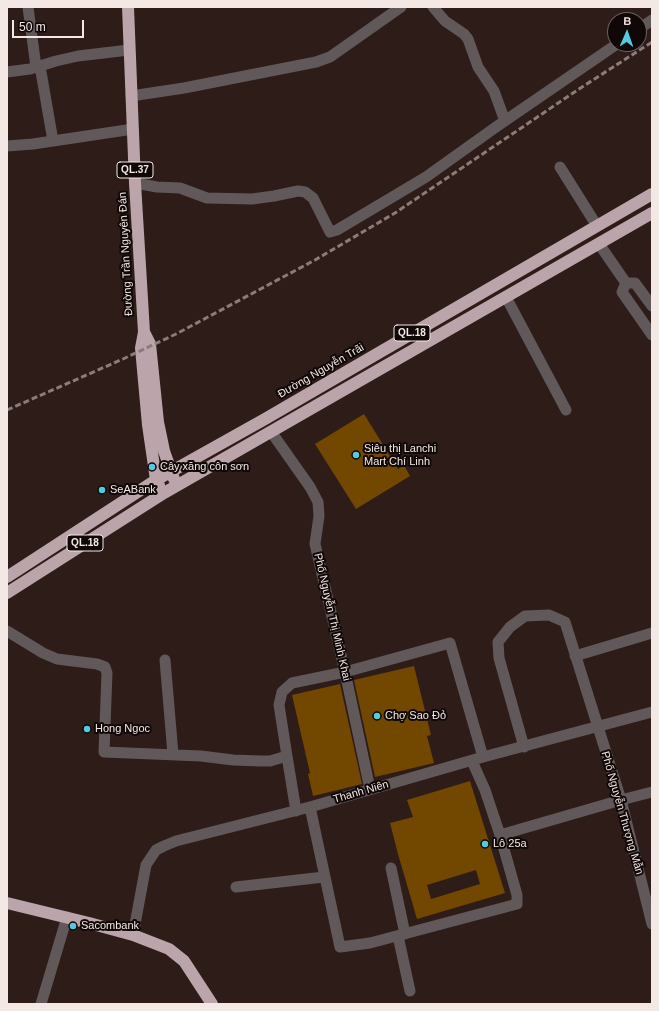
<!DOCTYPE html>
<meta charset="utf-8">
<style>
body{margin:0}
#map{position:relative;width:659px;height:1011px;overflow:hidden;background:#2d1c18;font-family:Arial,sans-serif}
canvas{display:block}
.frame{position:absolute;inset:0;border:8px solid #f4e8e4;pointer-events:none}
.north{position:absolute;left:607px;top:12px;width:40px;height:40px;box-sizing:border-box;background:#100807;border:1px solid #6b625f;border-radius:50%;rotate:2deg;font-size:11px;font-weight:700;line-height:16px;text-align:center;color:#f4e8e4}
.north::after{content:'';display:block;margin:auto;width:14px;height:18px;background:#54cade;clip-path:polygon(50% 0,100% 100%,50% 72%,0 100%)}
.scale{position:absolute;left:12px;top:20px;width:72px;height:18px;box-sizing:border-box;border:2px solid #f4e8e4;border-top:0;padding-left:5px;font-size:12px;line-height:14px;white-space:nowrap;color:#f4e8e4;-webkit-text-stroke:3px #100807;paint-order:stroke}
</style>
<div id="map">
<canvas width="659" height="1011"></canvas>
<div class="frame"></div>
<div class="north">B</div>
<div class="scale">50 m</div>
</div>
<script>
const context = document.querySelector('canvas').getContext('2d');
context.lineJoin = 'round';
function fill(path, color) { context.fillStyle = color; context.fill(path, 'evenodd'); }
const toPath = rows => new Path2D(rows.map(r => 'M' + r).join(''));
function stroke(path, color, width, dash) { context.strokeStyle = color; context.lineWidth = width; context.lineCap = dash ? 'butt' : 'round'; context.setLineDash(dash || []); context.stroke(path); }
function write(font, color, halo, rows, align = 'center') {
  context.font = font + ' Arial,sans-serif'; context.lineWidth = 4; context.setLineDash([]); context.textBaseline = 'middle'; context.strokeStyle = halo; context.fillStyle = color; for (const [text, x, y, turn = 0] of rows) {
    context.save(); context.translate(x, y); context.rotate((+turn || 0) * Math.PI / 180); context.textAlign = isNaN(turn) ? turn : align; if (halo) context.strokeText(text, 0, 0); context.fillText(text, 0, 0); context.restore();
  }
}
fill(toPath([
 [364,414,398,469,404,465,410,476,356,509,315,444],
 [414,666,431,735,427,736,434,763,375,777,354,680],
 [340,684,362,784,313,796,308,774,310,773,292,695],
 [470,781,505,893,417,919,398,854,390,823,413,817,407,800],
 [476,870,480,884,431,899,427,885]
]), '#724700');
stroke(toPath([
 [28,7,36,67],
 [433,7,445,21,464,34,468,39,478,67,494,91,505,121],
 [639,29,652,20],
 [40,66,53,141],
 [7,72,30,69,56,61,78,56,129,50],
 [131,96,184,88,316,62,330,57,401,7],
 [7,146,33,144,133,129],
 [560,167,597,226],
 [135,183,157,187,180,188,207,198,252,199,274,196,298,191,305,192,313,198,330,232,337,230,426,177,496,127,617,44],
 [599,244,626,283],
 [626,283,622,292,652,335],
 [626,283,635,283,652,306],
 [506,297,566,410],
 [272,433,310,487,318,502,319,516,315,544,345,672,370,789],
 [7,631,43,653,57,659,97,664,105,667,107,673,104,752,201,756,233,760,260,761,270,761,287,756,296,811],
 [575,656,652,633],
 [165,660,173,754],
 [524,747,499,658,498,642,510,627,525,616,549,615,565,622,621,800,652,924],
 [287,756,279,705,282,692,292,683,345,672,450,643,483,757],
 [472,761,485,790,500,835],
 [310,807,340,947,370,943,517,904,517,895,500,835,621,800,652,792],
 [391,868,405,934],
 [236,887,324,877],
 [133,935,146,865,156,850,164,846,176,841,310,807,483,757,652,712],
 [398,936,410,991],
 [41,1004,67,917]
]), '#61585a', 11);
stroke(toPath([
 [128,7,135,183,144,332,141,348,148,425,156,480,159,485],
 [144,332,150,344,158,422,164,451,174,479],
 [7,577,156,480,265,419,652,194],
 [7,593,164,493,652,213],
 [7,903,89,923,133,935,169,949,184,961,212,1004]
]), '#bba4aa', 12);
stroke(toPath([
 [7,410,123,359,176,334,315,260,395,213,579,89,652,42]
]), '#8b7c78', 3, [6, 3]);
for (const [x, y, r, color] of [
 [356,455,4,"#54cade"],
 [152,467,4,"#54cade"],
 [102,490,4,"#54cade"],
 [377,716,4,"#54cade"],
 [87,729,4,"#54cade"],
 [485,844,4,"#54cade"],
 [73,926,4,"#54cade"]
]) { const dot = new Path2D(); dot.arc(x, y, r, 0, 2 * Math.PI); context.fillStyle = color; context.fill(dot); stroke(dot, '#100807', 1.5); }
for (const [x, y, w] of [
 [135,170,36],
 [412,333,36],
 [85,543,36]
]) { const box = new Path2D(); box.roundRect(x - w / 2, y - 8, w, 16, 3); context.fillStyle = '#100807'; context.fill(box); stroke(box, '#f4e8e4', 1); }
write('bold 10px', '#f4e8e4', null, [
 ["QL.37",135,170],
 ["QL.18",412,333],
 ["QL.18",85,543]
]);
write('11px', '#f4e8e4', '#100807', [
 ["Đường Trần Nguyên Đán",126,254,-93],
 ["Đường Nguyễn Trãi",321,371,-30],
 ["Phố Nguyễn Thị Minh Khai",332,617,77],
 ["Thanh Niên",361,792,-16],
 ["Phố Nguyễn Thượng Mẫn",622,813,74]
]);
write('11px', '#f4e8e4', '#100807', [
 ["Siêu thị Lanchi",364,449],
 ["Mart Chí Linh",364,462],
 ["Cây xăng côn sơn",160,467],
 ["SeABank",110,490],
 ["Chợ Sao Đỏ",385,716],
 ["Hong Ngoc",95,729],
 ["Lô 25a",493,844],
 ["Sacombank",81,926]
], 'left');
</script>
